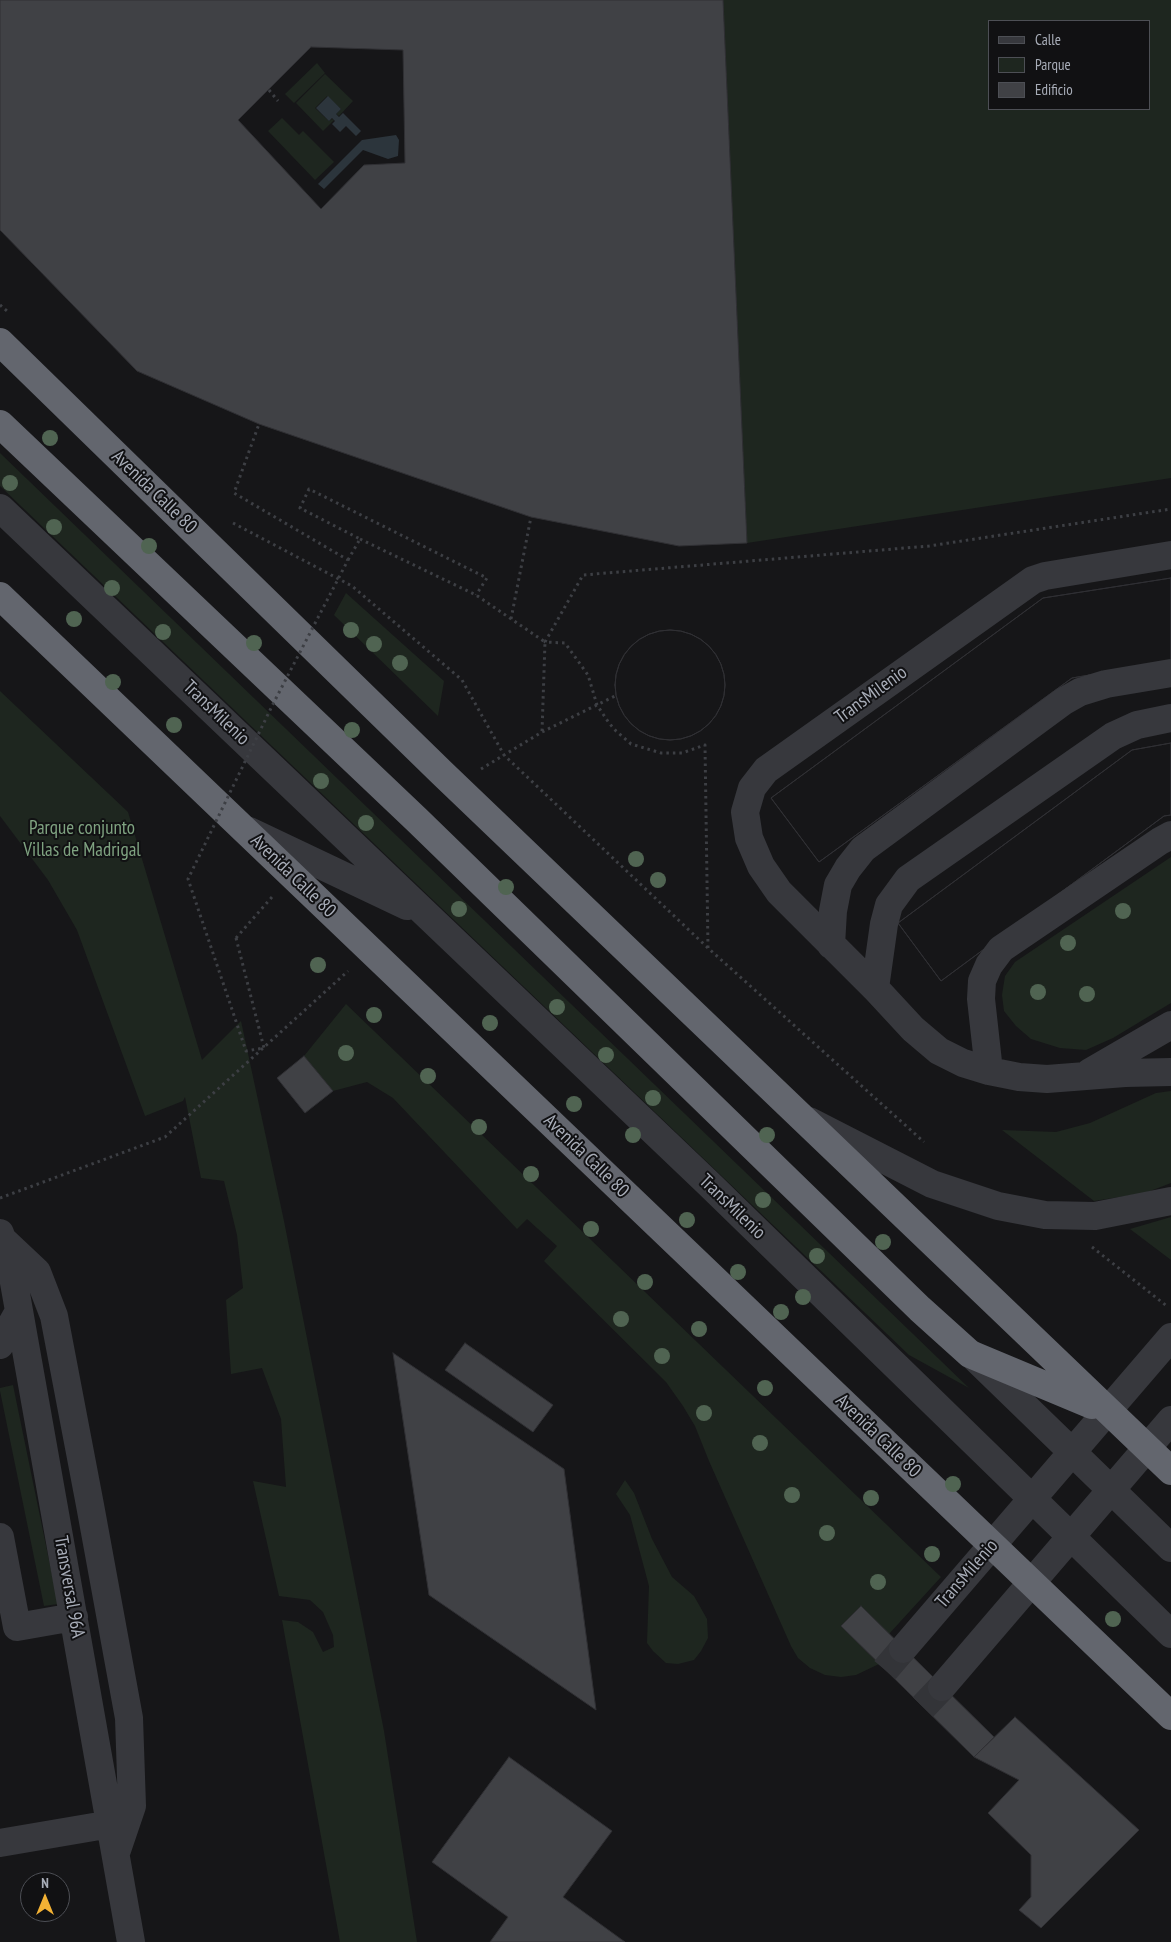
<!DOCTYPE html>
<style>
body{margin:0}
#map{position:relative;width:1171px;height:1942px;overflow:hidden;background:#161618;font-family:"PT Sans Narrow",sans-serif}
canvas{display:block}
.legend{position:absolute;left:988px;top:20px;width:162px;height:90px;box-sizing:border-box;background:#111113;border:1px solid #4d4f55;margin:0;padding:6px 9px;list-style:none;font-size:15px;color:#a8adb8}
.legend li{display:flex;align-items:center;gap:10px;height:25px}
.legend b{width:25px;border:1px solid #4d4f55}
.north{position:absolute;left:20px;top:1872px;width:50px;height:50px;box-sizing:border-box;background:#111113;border:1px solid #4d4f55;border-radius:50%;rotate:0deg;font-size:14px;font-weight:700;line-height:20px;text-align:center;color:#a8adb8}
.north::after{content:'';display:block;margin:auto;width:18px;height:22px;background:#f2b134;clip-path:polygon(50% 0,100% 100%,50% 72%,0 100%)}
</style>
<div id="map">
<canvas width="1171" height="1942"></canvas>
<ul class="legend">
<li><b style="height:6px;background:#37383d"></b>Calle</li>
<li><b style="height:14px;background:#1e261f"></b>Parque</li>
<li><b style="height:14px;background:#404145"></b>Edificio</li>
</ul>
<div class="north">N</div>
</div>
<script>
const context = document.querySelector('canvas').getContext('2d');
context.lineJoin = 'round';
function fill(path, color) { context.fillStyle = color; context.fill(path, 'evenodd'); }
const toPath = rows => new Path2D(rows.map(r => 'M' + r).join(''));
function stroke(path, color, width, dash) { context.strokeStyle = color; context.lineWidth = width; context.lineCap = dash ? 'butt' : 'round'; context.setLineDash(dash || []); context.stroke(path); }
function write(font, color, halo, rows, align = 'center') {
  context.font = font + ' "PT Sans Narrow",sans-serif'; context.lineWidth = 4; context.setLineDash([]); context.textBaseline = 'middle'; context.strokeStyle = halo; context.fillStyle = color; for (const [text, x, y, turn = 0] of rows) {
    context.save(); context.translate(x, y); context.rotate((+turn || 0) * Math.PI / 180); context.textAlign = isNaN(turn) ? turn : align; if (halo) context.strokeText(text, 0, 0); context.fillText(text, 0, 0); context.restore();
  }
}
fill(toPath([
 [723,0,1171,0,1171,478,747,543],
 [990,21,1150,21,1150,109,990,109],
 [317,63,325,73,294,103,285,94],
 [325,74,353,101,339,116,336,114,341,109,327,96,315,108,329,121,332,119,334,120,323,131,296,103],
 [282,118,299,135,303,131,334,162,315,180,268,131],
 [0,453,969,1388,909,1355,0,486],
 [346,593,444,681,438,716,334,615],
 [0,691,128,812,202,1060,241,1021,284,1221,384,1731,417,1942,340,1942,282,1620,298,1622,313,1632,323,1652,334,1647,333,1635,323,1612,310,1600,279,1596,253,1481,286,1487,281,1419,262,1368,231,1374,226,1300,243,1288,237,1235,224,1181,201,1178,185,1097,183,1101,145,1116,77,930,48,880,0,816],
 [1171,857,1171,1003,1113,1038,1086,1050,1060,1048,1031,1039,1016,1026,1004,1011,1002,995,1005,976,1015,962],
 [346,1004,941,1577,889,1634,861,1606,841,1626,879,1664,856,1675,841,1677,825,1675,810,1668,798,1658,791,1646,709,1461,695,1426,683,1406,666,1382,544,1261,557,1246,527,1219,517,1229,393,1098,367,1082,333,1091,304,1056],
 [1171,1091,1171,1183,1145,1193,1094,1201,1002,1130,1056,1132,1090,1123,1156,1093],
 [1171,1217,1171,1260,1130,1229],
 [13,1385,58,1604,44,1606,0,1391,0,1388],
 [625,1480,634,1493,652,1539,672,1577,694,1596,707,1619,708,1638,701,1651,694,1660,678,1664,666,1663,653,1651,647,1643,649,1586,630,1515,616,1494]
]), '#1e261f');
fill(toPath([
 [328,96,341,109,336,114,339,117,343,113,361,131,356,136,346,126,340,132,332,124,335,121,332,118,329,121,316,108],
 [396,135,399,140,398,156,388,159,363,150,324,189,318,184,362,140]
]), '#2c353c');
const building = toPath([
 [0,0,723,0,747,543,679,546,531,517,259,424,137,371,0,230,0,0],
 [311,47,403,50,405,163,364,165,321,209,238,120,311,47],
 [1171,578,1171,661,1072,678,819,862,771,798,1043,598,1171,578],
 [1171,578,1171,661,1072,678,819,862,771,798,1043,598,1171,578],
 '615 685a55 55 0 1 1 110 0a55 55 0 1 1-110 0Z',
 '615 685a55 55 0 1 1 110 0a55 55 0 1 1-110 0Z',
 [1171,743,1171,815,1164,816,941,981,898,923,1132,750,1171,743],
 [1171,743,1171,815,1164,816,941,981,898,923,1132,750,1171,743],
 [304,1056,333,1091,305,1113,277,1078,304,1056],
 [465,1343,553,1405,533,1432,445,1370,465,1343],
 [393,1353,564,1469,596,1710,429,1595,393,1353],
 [861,1606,994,1737,974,1757,841,1626,861,1606],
 [1015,1717,1139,1830,1041,1928,1019,1910,1031,1897,1031,1855,988,1813,1019,1780,974,1757,1015,1717],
 [509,1757,612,1831,563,1897,625,1942,490,1942,508,1917,432,1862,509,1757]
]);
fill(building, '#404145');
stroke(building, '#303034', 1);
stroke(toPath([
 [885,1670,903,1649],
 [923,1707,942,1687]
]), '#333438', 28, [28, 14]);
stroke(toPath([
 [269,90,278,101],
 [0,305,7,311],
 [233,523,352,586,462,680,504,755,708,948,924,1142],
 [360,539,476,595,545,642,542,732],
 [348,560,360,539,300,508,309,489,487,578,476,595],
 [511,619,531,517],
 [481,769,542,732,615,696],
 [236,938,272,897],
 [708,948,705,745,682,753,661,753,631,744,616,731,609,723,597,705,588,675,565,643,545,642,583,575,929,546,1171,509],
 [0,1198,165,1137,348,971],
 [1092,1247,1168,1307]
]), '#3d3f44', 3, [2.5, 4]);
stroke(toPath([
 [0,508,708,1183,1171,1634],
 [1171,555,1045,576,1033,580,766,770,752,788,745,812,749,838,761,866,779,892,875,988,913,1029,939,1051,963,1063,989,1071,1019,1077,1047,1079,1125,1073,1171,1072],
 [249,831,407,906],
 [831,945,833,911,838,885,848,868,863,849,1064,701,1080,692,1106,684,1171,673],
 [875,988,884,924,889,905,908,879,1113,736,1137,725,1171,718],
 [989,1071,981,999,982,981,989,965,1001,949,1160,841,1171,835],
 [1090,1072,1171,1025],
 [809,1121,932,1184,998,1206,1045,1215,1095,1216,1171,1201],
 [0,1233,13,1277,131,1942],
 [3,1240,37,1272,54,1316,90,1505,129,1718,132,1806,117,1850],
 [0,1345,19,1311],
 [971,1354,1171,1548],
 [0,1537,17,1627,74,1617],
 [903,1649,1171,1337],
 [942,1687,1171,1420],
 [0,1843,111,1824]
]), '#37383d', 28);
stroke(toPath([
 [0,342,442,773,1171,1471],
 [0,424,417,820,920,1309,970,1354,1092,1405],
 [0,596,1171,1716]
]), '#63666e', 28);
stroke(toPath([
 [236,938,264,1048,246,1051,188,879,273,704,348,560,234,493,259,424]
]), '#3d3f44', 3, [2.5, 4]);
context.fillStyle = '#506452';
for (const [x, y] of [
 [50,438],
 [10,483],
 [54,527],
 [149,546],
 [112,588],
 [74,619],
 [351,630],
 [163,632],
 [254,643],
 [374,644],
 [400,663],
 [113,682],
 [174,725],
 [352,730],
 [321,781],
 [366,823],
 [636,859],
 [658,880],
 [506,887],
 [459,909],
 [1123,911],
 [1068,943],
 [318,965],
 [1038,992],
 [1087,994],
 [557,1007],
 [374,1015],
 [490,1023],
 [346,1053],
 [606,1055],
 [428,1076],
 [653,1098],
 [574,1104],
 [479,1127],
 [633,1135],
 [767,1135],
 [531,1174],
 [763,1200],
 [687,1220],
 [591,1229],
 [883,1242],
 [817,1256],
 [738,1272],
 [645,1282],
 [803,1297],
 [781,1312],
 [621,1319],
 [699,1329],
 [662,1356],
 [765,1388],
 [704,1413],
 [760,1443],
 [953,1484],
 [792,1495],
 [871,1498],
 [827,1533],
 [932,1554],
 [878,1582],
 [1113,1619]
]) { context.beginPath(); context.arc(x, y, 8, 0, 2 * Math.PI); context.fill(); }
write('19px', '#a8adb8', '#111113', [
 ["Avenida Calle 80",154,492,44],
 ["TransMilenio",871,695,-36],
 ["TransMilenio",216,713,44],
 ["Avenida Calle 80",293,876,44],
 ["Avenida Calle 80",586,1156,44],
 ["TransMilenio",732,1207,44],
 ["Avenida Calle 80",878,1436,44],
 ["TransMilenio",967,1574,-49],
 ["Transversal 96A",69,1587,80]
]);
write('19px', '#7fa381', '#111113', [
 ["Parque conjunto",82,829],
 ["Villas de Madrigal",82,851]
]);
</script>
